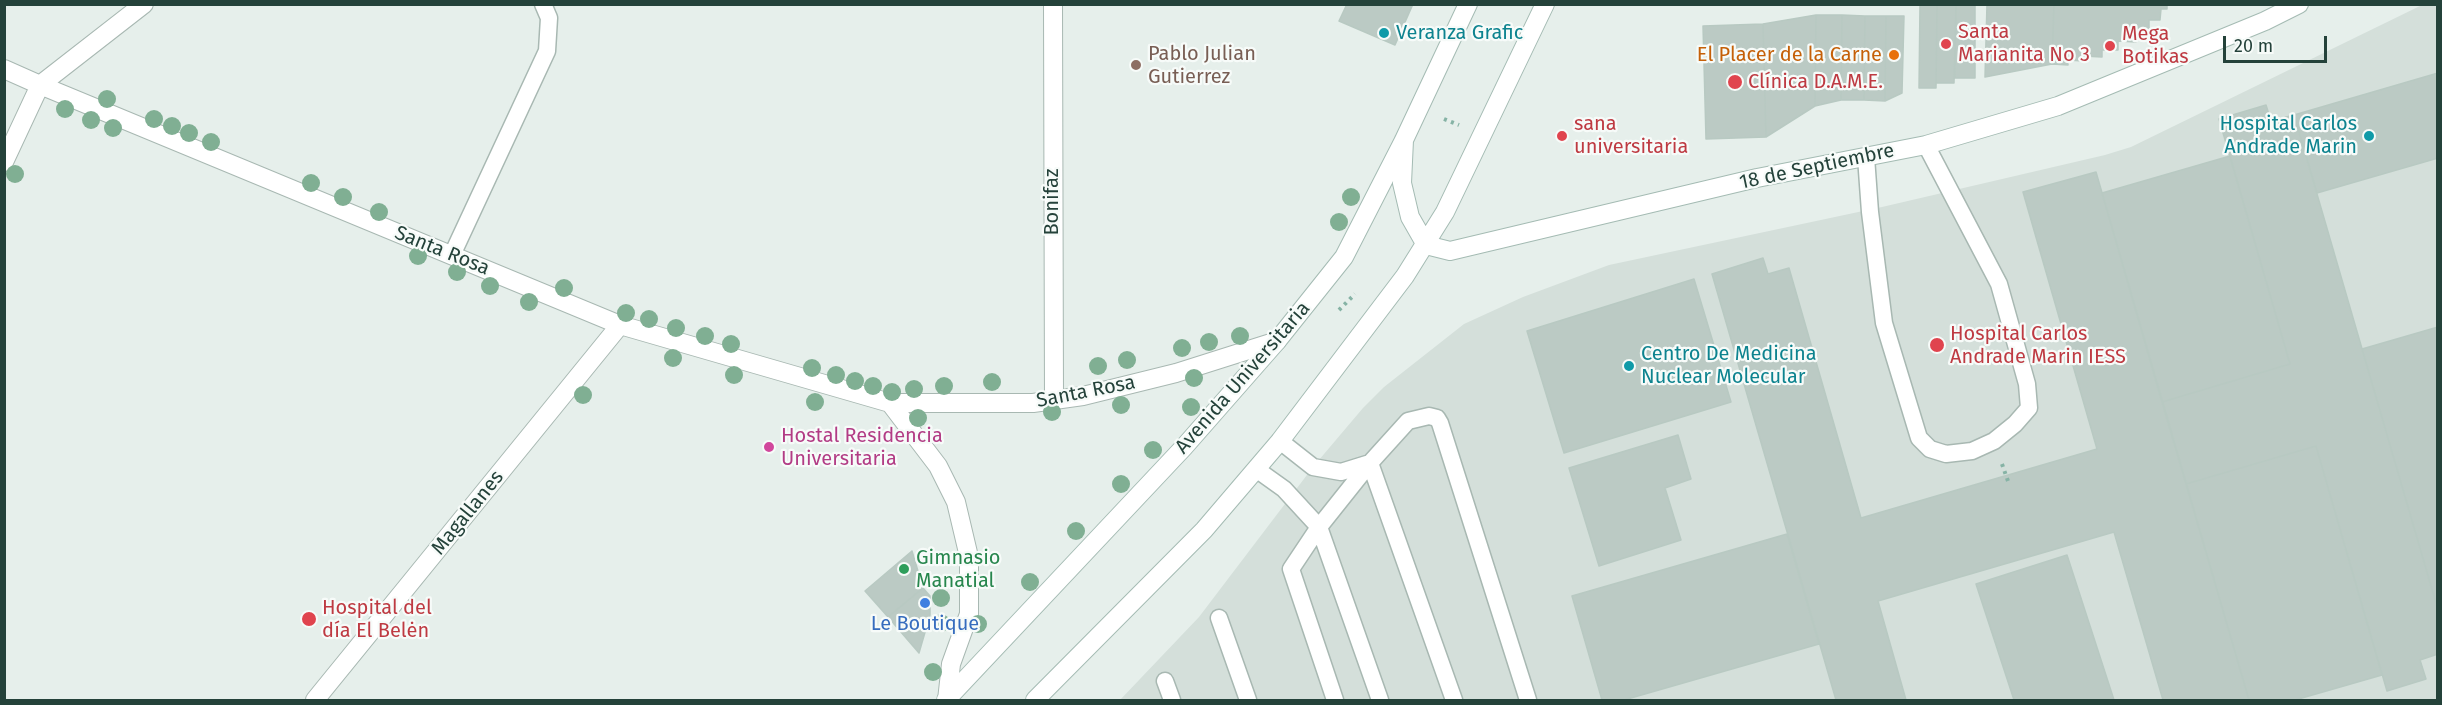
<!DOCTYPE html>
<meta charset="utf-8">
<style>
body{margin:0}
#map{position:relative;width:2442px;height:705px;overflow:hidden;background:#e6efeb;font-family:"Fira Sans",sans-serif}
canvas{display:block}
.frame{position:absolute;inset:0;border:6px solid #24423a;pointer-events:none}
.scale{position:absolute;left:2223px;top:36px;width:104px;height:27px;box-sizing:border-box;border:3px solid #24423a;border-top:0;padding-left:8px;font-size:18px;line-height:21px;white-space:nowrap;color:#24423a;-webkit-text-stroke:4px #f7fbf9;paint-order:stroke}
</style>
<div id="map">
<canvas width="2442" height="705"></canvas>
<div class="frame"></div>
<div class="scale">20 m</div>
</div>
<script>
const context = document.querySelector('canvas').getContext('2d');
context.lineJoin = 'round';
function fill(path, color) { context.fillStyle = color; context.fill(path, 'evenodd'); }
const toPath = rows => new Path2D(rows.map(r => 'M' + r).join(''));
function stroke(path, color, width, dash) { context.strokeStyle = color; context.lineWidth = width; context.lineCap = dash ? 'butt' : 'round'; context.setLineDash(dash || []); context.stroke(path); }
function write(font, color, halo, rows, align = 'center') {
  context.font = font + ' "Fira Sans",sans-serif'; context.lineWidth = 4.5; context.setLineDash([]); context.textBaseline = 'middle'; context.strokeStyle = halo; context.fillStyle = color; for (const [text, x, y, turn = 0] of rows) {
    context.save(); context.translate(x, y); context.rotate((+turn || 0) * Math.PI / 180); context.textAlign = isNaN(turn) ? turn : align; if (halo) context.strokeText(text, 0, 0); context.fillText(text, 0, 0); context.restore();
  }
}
fill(toPath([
 [2422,5,2437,5,2437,700,1120,700,1199,617,1313,467,1363,408,1384,387,1464,324,1523,297,1609,265,1882,207,2105,155,2131,147]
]), '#d4dfda');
const building = toPath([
 [1347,4,1413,4,1395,45,1339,21,1347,4],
 [1920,4,1937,4,1936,88,1919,88,1920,4],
 [1937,4,1956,4,1954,83,1936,83,1937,4],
 [1956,4,1975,4,1975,78,1955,78,1956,4],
 [1987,4,2054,4,2052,64,1985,77,1987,4],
 [2054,4,2167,4,2167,9,2161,9,2160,20,2149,20,2149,32,2136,31,2136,42,2118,41,2118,50,2102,50,2102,57,2083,56,2083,61,2068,60,2068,65,2052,64,2054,4],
 [1816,15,1842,15,1841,100,1815,106,1816,15],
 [1816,15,1815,106,1766,137,1763,24,1816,15],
 [1842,15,1865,16,1864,100,1841,100,1842,15],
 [1865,16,1886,16,1885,101,1864,100,1865,16],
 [1886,16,1904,16,1902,93,1885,101,1886,16],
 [1763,24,1766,137,1706,139,1703,26,1763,24],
 [2438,73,2438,158,2317,193,2294,115,2438,73],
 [2266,105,2271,121,2294,115,2438,610,2438,654,2420,660,2426,679,2387,691,2316,446,2186,484,2162,402,2290,364,2219,119,2266,105],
 [2230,156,2290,364,2162,402,2102,193,2230,156],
 [2096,172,2249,700,2163,700,2114,532,1878,601,1906,700,1836,700,1712,274,1763,258,1768,274,1789,268,1861,518,2097,449,2023,192,2096,172],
 [1694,279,1731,402,1564,453,1527,331,1694,279],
 [2438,327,2438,610,2362,349,2438,327],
 [1678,435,1691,479,1665,488,1681,540,1599,566,1569,468,1678,435],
 [2316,446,2382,675,2295,700,2249,700,2186,484,2316,446],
 [1787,534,1819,644,1624,700,1602,700,1572,596,1787,534],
 [912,551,923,588,888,617,865,591,912,551],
 [2067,555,2114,700,2014,700,1976,584,2067,555],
 [923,588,930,596,930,615,919,653,888,617,923,588]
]);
fill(building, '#bbcac4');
stroke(building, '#b8c9c2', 1.5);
const lane = toPath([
 [1866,157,1870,212,1884,323,1919,438,1930,449,1946,454,1972,451,1994,441,2015,424,2029,408,2027,384,1999,284,1926,145],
 [452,255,547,51,549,18,543,4],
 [1280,441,1313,467,1341,472,1370,463],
 [1370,463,1454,700],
 [1256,469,1284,489,1319,527,1291,569,1335,700],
 [1219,618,1248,700],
 [1165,681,1172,700],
 [1380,700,1319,527,1370,463,1408,421,1429,416,1437,418,1440,423,1528,700]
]);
const street = toPath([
 [1053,4,1054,400],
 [4,69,40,85,620,325,890,403,1033,403,1083,396,1176,373,1277,341],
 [4,162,40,85,144,4],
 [890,403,938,466,956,502,969,557,969,614,951,664,947,700],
 [315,700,620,325]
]);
const secondary = toPath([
 [1404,140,1402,183,1410,217,1426,245,1450,251,1757,178,1926,145,2058,106,2265,21,2299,4],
 [946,700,1184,447,1277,341,1344,257,1404,140,1468,4],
 [1035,700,1204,530,1280,441,1405,276,1445,212,1545,4]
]);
stroke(lane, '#a8b8b2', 19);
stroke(street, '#a8b8b2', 20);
stroke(secondary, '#a4bbb3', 20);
stroke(toPath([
 [1444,119,1459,125],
 [1339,310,1355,294],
 [2002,464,2009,484]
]), '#86b3a5', 4, [3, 4.5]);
stroke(lane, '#fff', 16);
stroke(street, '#fff', 18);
stroke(secondary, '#fff', 18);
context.fillStyle = '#80af93';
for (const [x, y] of [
 [107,99],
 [65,109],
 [154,119],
 [91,120],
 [172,126],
 [113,128],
 [189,133],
 [211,142],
 [15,174],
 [311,183],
 [343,197],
 [1351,197],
 [379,212],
 [1339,222],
 [418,256],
 [457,272],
 [490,286],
 [564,288],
 [529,302],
 [626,313],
 [649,319],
 [676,328],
 [705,336],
 [1240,336],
 [1209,342],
 [731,344],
 [1182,348],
 [673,358],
 [1127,360],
 [1098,366],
 [812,368],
 [734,375],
 [836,375],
 [1194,378],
 [855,381],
 [992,382],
 [873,386],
 [944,386],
 [914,389],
 [892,392],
 [583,395],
 [815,402],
 [1121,405],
 [1191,407],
 [1052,412],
 [918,418],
 [1153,450],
 [1121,484],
 [1076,531],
 [1030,582],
 [941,598],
 [941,623],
 [978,624],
 [933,672]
]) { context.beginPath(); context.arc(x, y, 9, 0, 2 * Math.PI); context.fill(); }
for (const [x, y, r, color] of [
 [1384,33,6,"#0f9aa8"],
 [1946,44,6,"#e0444e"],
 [2110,46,6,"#e0444e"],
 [1894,55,6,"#e8710a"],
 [1136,65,6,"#8d6e63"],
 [1735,82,8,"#e0444e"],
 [1562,136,6,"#e0444e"],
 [2369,136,6,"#0f9aa8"],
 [1937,345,8,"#e0444e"],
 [1629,366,6,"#0f9aa8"],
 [769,447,6,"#d1479c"],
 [904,569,6,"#2e9e5b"],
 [925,603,6,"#3f7fe0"],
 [309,619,8,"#e0444e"]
]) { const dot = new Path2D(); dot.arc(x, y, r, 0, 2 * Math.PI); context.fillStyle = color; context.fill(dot); stroke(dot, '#f7fbf9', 2); }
write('20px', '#be3a42', '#f7fbf9', [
 ["Santa",1958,32],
 ["Marianita No 3",1958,55],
 ["Mega",2122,34],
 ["Botikas",2122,57],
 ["Clínica D.A.M.E.",1748,82],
 ["sana",1574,124],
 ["universitaria",1574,147],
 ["Hospital Carlos",1950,334],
 ["Andrade Marin IESS",1950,357],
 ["Hospital del",322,608],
 ["día El Belėn",322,631]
], 'left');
write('20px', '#0d838f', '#f7fbf9', [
 ["Veranza Grafic",1396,33],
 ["Hospital Carlos",2357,124,"right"],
 ["Andrade Marin",2357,147,"right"],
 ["Centro De Medicina",1641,354],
 ["Nuclear Molecular",1641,377]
], 'left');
write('20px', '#785e54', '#f7fbf9', [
 ["Pablo Julian",1148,54],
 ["Gutierrez",1148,77]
], 'left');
write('20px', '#c56008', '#f7fbf9', [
 ["El Placer de la Carne",1882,55]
], 'right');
write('20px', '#24423a', '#f7fbf9', [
 ["18 de Septiembre",1817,167,-12],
 ["Bonifaz",1052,202,-90],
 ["Santa Rosa",442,251,22],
 ["Avenida Universitaria",1243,378,-49],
 ["Santa Rosa",1086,392,-11],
 ["Magallanes",468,513,-51]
]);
write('20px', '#b23c85', '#f7fbf9', [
 ["Hostal Residencia",781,436],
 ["Universitaria",781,459]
], 'left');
write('20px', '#27864d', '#f7fbf9', [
 ["Gimnasio",916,558],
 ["Manatial",916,581]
], 'left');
write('20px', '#366cbe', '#f7fbf9', [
 ["Le Boutique",925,624]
]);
</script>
